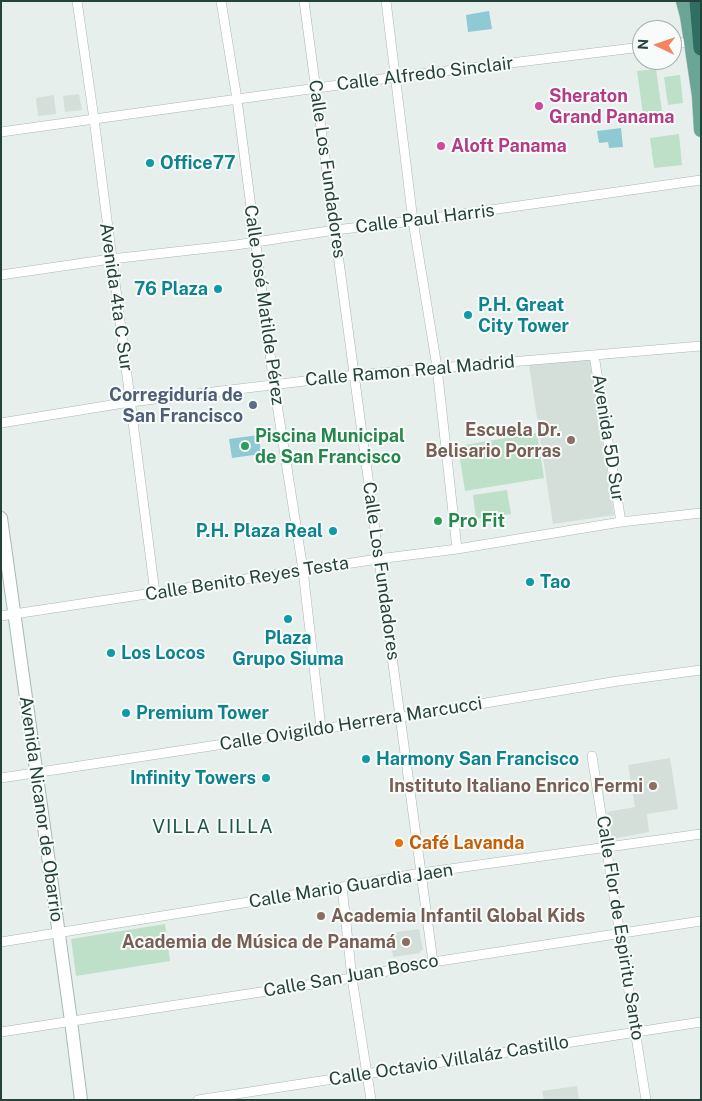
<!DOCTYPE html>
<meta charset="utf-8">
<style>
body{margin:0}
#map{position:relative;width:702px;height:1101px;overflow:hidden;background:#e6efeb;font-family:"Public Sans",sans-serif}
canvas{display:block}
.frame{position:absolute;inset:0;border:2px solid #24423a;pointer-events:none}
.north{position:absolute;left:632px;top:20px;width:50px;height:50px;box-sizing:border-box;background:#f7fbf9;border:1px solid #a3b1ad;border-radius:50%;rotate:273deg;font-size:14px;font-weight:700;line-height:20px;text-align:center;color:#24423a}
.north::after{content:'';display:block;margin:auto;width:18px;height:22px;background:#f4845f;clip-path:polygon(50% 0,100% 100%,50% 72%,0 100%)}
</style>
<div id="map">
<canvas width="702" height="1101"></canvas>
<div class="frame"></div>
<div class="north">N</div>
</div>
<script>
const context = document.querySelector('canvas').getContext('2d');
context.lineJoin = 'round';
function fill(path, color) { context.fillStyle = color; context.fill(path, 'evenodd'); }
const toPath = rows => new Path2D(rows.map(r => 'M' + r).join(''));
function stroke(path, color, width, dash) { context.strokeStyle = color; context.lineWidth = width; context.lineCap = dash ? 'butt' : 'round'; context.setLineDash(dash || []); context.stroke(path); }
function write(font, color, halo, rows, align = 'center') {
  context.font = font + ' "Public Sans",sans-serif'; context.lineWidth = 4; context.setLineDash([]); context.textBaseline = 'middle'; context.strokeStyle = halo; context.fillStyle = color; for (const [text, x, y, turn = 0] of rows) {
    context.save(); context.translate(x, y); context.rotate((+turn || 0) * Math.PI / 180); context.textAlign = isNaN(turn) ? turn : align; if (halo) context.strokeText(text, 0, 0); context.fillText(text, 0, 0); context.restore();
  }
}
fill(toPath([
 [79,94,82,110,65,112,63,96],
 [54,95,56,114,38,116,36,98],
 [590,359,614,515,553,524,529,365],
 [670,758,678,809,647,814,649,832,612,839,607,812,635,807,628,765],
 [419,929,423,950,420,951,420,953,393,957,389,933],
 [577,1086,579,1100,544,1100,542,1091]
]), '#d4dfda');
fill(toPath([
 [656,69,662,111,643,114,637,71],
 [680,75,683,103,668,105,664,77],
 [679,134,682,165,654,168,650,138],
 [537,433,544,478,465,491,458,446],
 [507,490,511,514,476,519,473,495],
 [165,924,170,961,76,976,71,939]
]), '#bfe0c8');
fill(toPath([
 [489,11,492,29,468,32,466,15],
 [621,128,623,147,609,148,608,142,599,143,597,131],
 [259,435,261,454,232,458,229,439]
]), '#8ec9d4');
const minor = toPath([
 [77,1,94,119,155,593],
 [221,1,237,99,274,385,303,570,321,728],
 [304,1,433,962],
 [386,1,413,221,437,367,457,549],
 [672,44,691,42],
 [1,132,396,77,642,47],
 [1,275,111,259,236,245,335,230,413,221,701,180],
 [594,355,621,522],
 [1,423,130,402,355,375,701,346],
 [1,616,378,559,457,549,621,522,701,513],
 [592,756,646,1100],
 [1,778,401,717,618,681,701,670],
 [342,887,352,978,371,1100],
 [1,942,342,887,421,873,701,834],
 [1,1032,352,978,433,962,701,921],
 [198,1100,701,1022]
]);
const secondary = toPath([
 [1,518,71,1021,81,1100]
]);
const primary = toPath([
 [683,1,687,16,691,42,699,96,701,130]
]);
const motorway = toPath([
 [697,1,701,48]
]);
stroke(minor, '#a8b8b2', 10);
stroke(secondary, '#a4bbb3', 14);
stroke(primary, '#c2cac8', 15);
stroke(motorway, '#c2cac8', 16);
stroke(minor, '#fff', 9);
stroke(secondary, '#fff', 12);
stroke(primary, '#6aa596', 14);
stroke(motorway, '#2f6f62', 15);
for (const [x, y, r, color] of [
 [539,106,5,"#d1479c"],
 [441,146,5,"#d1479c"],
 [150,163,5,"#0f9aa8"],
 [218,289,5,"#0f9aa8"],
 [468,315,5,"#0f9aa8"],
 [253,405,5,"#5c6f8a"],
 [571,440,5,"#8d6e63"],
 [245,446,5,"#2e9e5b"],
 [438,521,5,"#2e9e5b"],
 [333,531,5,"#0f9aa8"],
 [530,582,5,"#0f9aa8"],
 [288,619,5,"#0f9aa8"],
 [111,653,5,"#0f9aa8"],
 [126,713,5,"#0f9aa8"],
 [366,759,5,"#0f9aa8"],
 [266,778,5,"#0f9aa8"],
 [653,786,5,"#8d6e63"],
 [399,843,5,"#e8710a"],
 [321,916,5,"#8d6e63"],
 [406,942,5,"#8d6e63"]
]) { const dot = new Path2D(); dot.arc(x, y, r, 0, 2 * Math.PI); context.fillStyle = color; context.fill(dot); stroke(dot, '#f7fbf9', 2); }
write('18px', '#24423a', '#f7fbf9', [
 ["Calle Alfredo Sinclair",425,74,-7],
 ["Calle Los Fundadores",327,169,82],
 ["Calle Paul Harris",425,219,-7],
 ["Avenida 4ta C Sur",116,297,82],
 ["Calle José Matilde Pérez",264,305,82],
 ["Calle Ramon Real Madrid",410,371,-5],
 ["Avenida 5D Sur",608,438,81],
 ["Calle Los Fundadores",381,571,82],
 ["Calle Benito Reyes Testa",247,579,-9],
 ["Calle Ovigildo Herrera Marcucci",351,724,-9],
 ["Avenida Nicanor de Obarrio",41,809,82],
 ["Calle Mario Guardia Jaen",351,886,-9],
 ["Calle Flor de Espiritu Santo",620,928,81],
 ["Calle San Juan Bosco",351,976,-10],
 ["Calle Octavio Villaláz Castillo",449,1061,-9]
]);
write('bold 18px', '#b23c85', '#f7fbf9', [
 ["Sheraton",549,96],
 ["Grand Panama",549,117],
 ["Aloft Panama",451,146]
], 'left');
write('bold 18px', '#0d838f', '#f7fbf9', [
 ["Office77",160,163],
 ["76 Plaza",208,289,"right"],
 ["P.H. Great",478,305],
 ["City Tower",478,326],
 ["P.H. Plaza Real",323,531,"right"],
 ["Tao",540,582],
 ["Plaza",288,638,"center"],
 ["Grupo Siuma",288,659,"center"],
 ["Los Locos",121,653],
 ["Premium Tower",136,713],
 ["Harmony San Francisco",376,759],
 ["Infinity Towers",256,778,"right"]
], 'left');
write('bold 18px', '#4e5e75', '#f7fbf9', [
 ["Corregiduría de",243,395],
 ["San Francisco",243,416]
], 'right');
write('bold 18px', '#785e54', '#f7fbf9', [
 ["Escuela Dr.",561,430],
 ["Belisario Porras",561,451],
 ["Instituto Italiano Enrico Fermi",643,786],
 ["Academia Infantil Global Kids",331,916,"left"],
 ["Academia de Música de Panamá",396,942]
], 'right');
write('bold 18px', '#27864d', '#f7fbf9', [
 ["Piscina Municipal",255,436],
 ["de San Francisco",255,457],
 ["Pro Fit",448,521]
], 'left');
write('bold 18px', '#c56008', '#f7fbf9', [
 ["Café Lavanda",409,843]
], 'left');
context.letterSpacing = '1px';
write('19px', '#1f5548', '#f7fbf9', [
 ["VILLA LILLA",213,827]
]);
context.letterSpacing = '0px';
</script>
